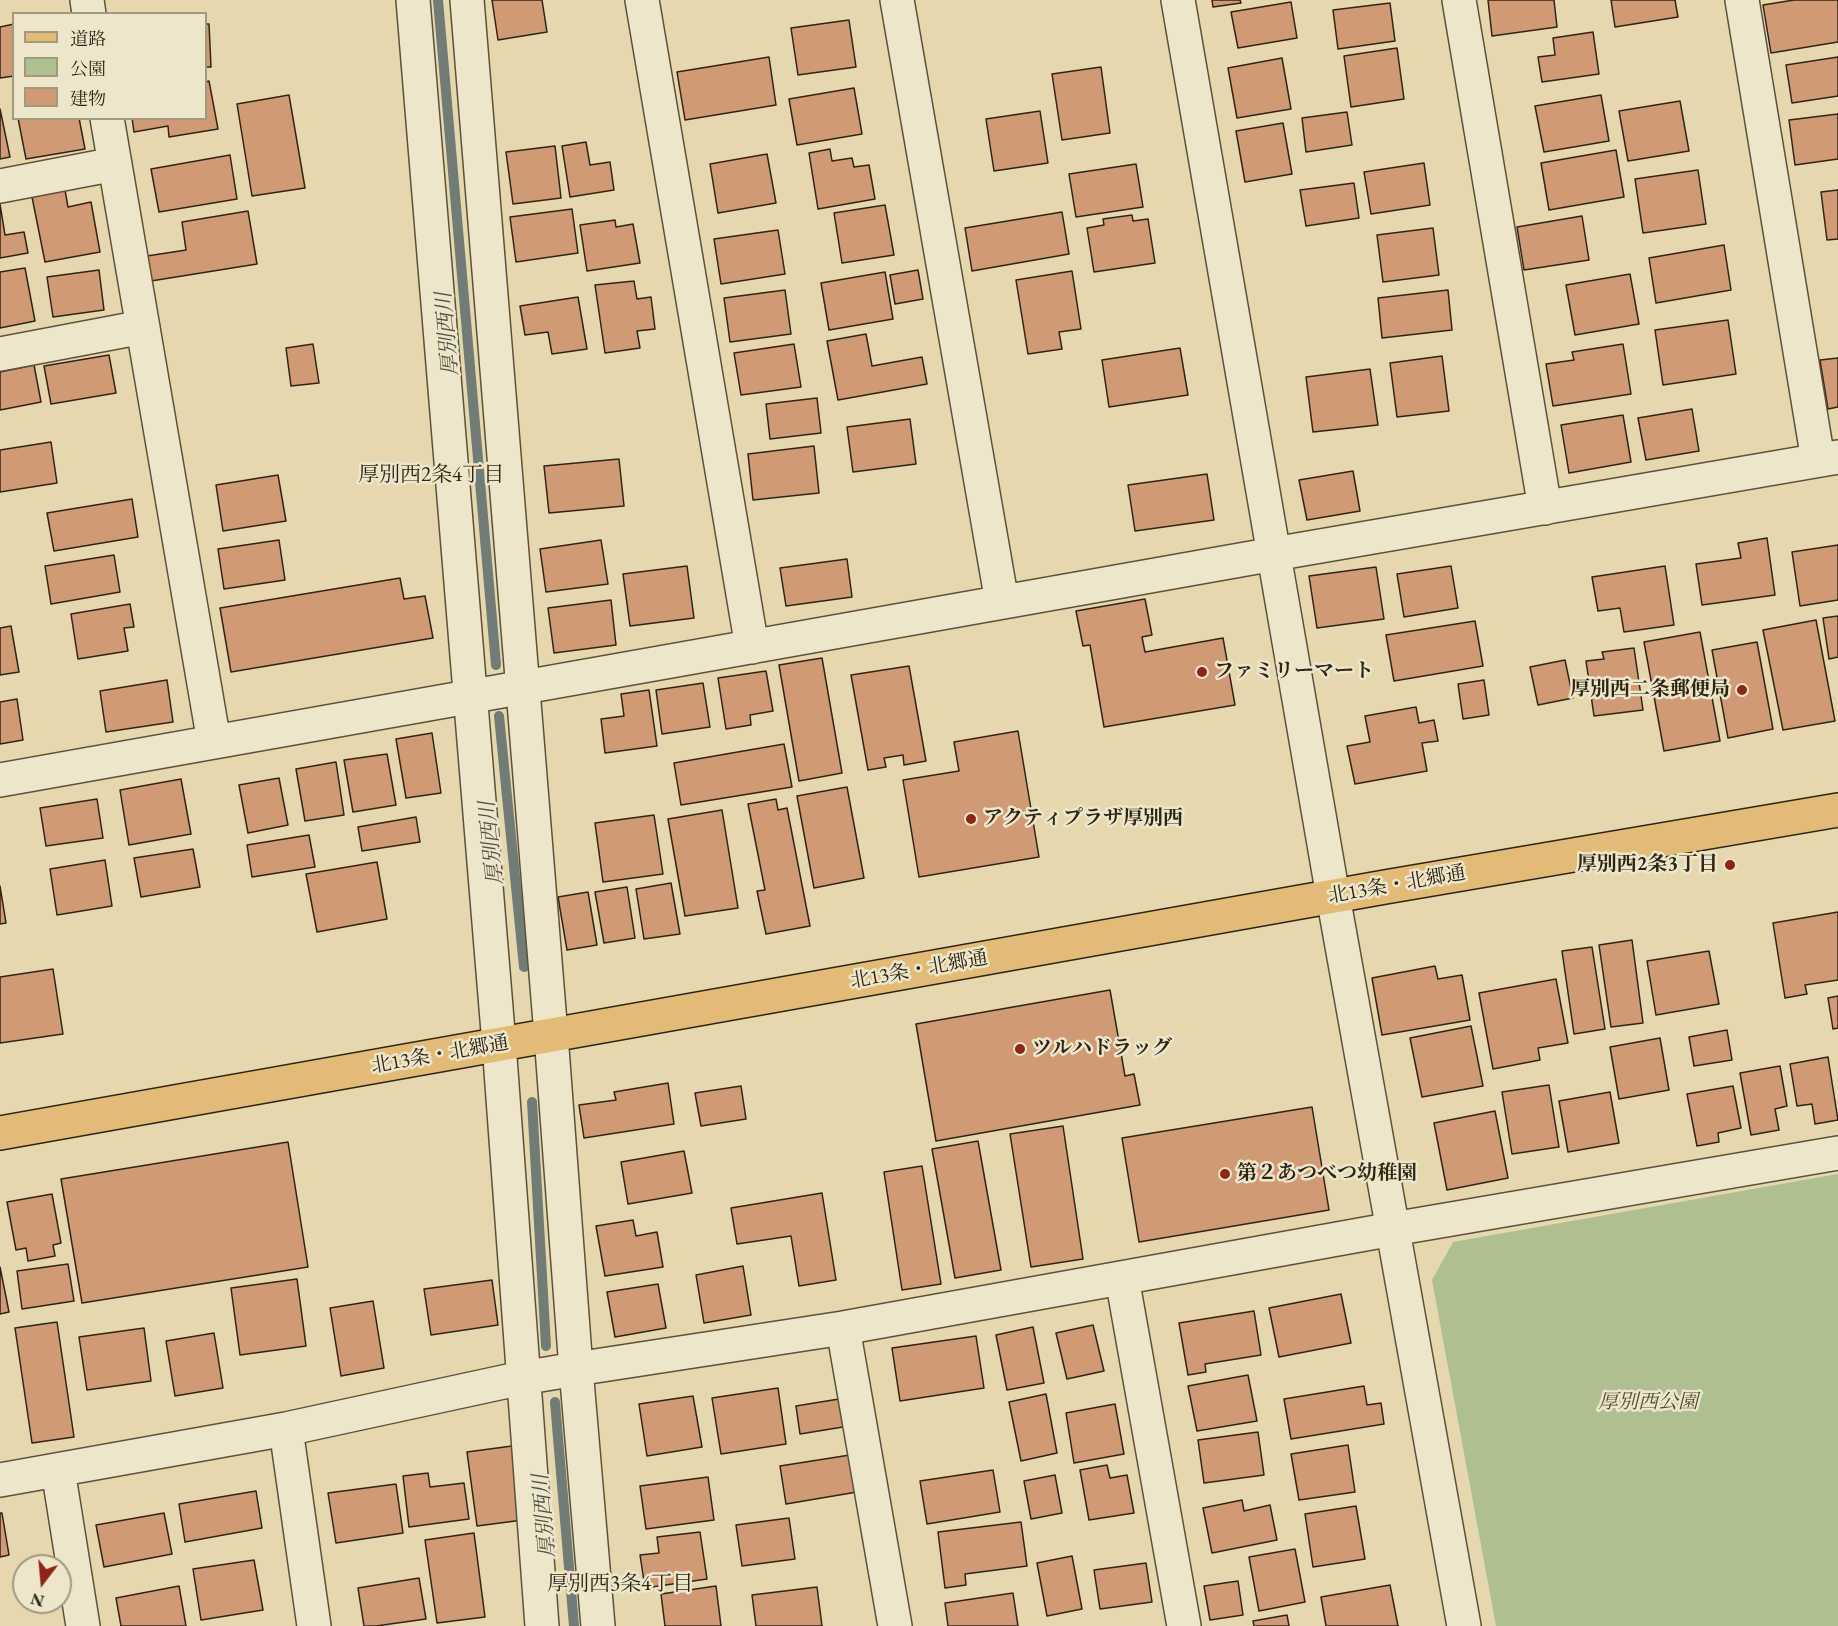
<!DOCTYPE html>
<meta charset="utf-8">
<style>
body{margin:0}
#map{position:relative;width:1838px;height:1626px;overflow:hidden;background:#e5d8ae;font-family:"EB Garamond","Noto Serif JP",serif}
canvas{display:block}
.legend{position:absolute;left:12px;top:12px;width:195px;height:108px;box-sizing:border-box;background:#eee6ca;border:2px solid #a29882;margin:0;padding:8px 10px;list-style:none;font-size:18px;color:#312415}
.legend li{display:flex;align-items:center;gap:12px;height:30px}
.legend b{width:30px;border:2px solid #a29882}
.north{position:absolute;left:12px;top:1554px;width:60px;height:60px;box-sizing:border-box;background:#eee6ca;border:2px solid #a29882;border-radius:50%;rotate:196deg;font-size:16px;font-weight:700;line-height:24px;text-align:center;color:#312415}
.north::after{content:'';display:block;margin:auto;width:21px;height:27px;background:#8f2418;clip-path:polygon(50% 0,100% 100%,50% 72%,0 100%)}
</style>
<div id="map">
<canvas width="1838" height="1626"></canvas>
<ul class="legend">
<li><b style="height:8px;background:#e2bc77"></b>道路</li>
<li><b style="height:16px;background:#aec08f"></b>公園</li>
<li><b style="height:16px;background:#cf9a75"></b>建物</li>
</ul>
<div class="north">N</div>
</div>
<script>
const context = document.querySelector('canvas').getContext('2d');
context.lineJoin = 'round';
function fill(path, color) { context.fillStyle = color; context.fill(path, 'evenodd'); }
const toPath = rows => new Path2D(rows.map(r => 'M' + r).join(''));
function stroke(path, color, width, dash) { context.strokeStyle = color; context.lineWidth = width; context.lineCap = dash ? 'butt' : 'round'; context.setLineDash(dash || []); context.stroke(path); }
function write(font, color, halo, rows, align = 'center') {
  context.font = font + ' "EB Garamond","Noto Serif JP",serif'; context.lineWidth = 5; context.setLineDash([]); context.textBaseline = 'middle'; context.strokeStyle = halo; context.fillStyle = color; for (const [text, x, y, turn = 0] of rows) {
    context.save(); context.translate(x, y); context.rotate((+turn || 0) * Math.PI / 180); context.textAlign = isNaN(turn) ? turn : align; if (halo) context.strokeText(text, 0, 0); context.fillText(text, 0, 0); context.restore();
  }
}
fill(toPath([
 [1838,1174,1838,1626,1496,1626,1432,1280,1453,1242]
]), '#aec08f');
stroke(toPath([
 [438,0,496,665],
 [499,716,524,967],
 [532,1102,546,1346],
 [555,1402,574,1626]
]), '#717c76', 10);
const building = toPath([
 [492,0,542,0,547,32,498,40,492,0],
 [1212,0,1240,0,1241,3,1213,7,1212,0],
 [1488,0,1554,0,1557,27,1492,36,1488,0],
 [1611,0,1675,0,1678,17,1615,27,1611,0],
 [1794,0,1838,0,1838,42,1771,53,1763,5,1794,0],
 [1291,2,1297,38,1238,48,1231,12,1291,2],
 [1390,3,1395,41,1338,49,1333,10,1390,3],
 [849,20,856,67,798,75,791,28,849,20],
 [14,24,14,76,0,78,0,27,14,24],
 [206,24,209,24,211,67,206,67,206,24],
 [1593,32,1599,74,1542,82,1538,57,1555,55,1553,38,1593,32],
 [1397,48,1404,99,1351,107,1344,56,1397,48],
 [769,57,776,105,685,120,677,72,769,57],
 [1838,57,1838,96,1792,103,1786,65,1838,57],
 [1282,58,1291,109,1237,118,1228,68,1282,58],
 [1101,67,1110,133,1062,140,1052,74,1101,67],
 [209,81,218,129,169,137,168,126,134,132,132,118,206,118,206,82,209,81],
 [854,88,862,134,797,145,789,99,854,88],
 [289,95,305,188,252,196,237,104,289,95],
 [1601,95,1609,141,1544,152,1535,106,1601,95],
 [1680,101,1689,151,1628,161,1619,111,1680,101],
 [0,109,10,157,0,159,0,109],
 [1040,111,1048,163,994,171,986,119,1040,111],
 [1347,112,1352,145,1306,152,1302,118,1347,112],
 [1838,114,1838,159,1795,165,1789,120,1838,114],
 [18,118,79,118,85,149,26,159,18,118],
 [1283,123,1292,174,1245,182,1236,131,1283,123],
 [586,142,590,165,610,162,614,190,570,197,562,146,586,142],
 [555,146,561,198,513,204,506,152,555,146],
 [830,149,832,161,852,158,854,167,869,165,875,199,818,209,809,153,830,149],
 [1616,150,1624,197,1549,210,1541,163,1616,150],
 [767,154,776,203,718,213,710,164,767,154],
 [230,155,237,199,159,212,151,169,230,155],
 [1424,163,1430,205,1371,214,1364,172,1424,163],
 [1136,164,1143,207,1076,217,1069,174,1136,164],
 [1698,170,1706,224,1643,233,1635,179,1698,170],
 [1354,183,1359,218,1306,226,1300,190,1354,183],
 [65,190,68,207,91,202,100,252,45,262,32,197,65,190],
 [1838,190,1838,239,1827,240,1821,192,1838,190],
 [0,204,5,235,24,232,28,253,0,258,0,204],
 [885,205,894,255,842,263,834,213,885,205],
 [572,209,578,253,516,262,510,217,572,209],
 [248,211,257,264,151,281,147,256,186,250,182,222,248,211],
 [1062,212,1069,254,972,271,965,228,1062,212],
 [1132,215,1133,221,1148,219,1155,263,1094,272,1087,228,1104,225,1103,219,1132,215],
 [1582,216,1589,260,1524,270,1517,227,1582,216],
 [615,220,616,227,633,224,640,263,587,271,580,225,615,220],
 [1433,228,1439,275,1383,282,1377,235,1433,228],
 [778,230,785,274,721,284,714,239,778,230],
 [1724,245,1731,290,1656,303,1649,258,1724,245],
 [25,268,35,321,0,328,0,272,25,268],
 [99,270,104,310,53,317,47,277,99,270],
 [918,270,923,299,895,304,890,275,918,270],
 [1072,271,1081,329,1059,332,1062,349,1028,354,1016,280,1072,271],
 [885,272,893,319,829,330,821,283,885,272],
 [1630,274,1639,324,1575,335,1566,285,1630,274],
 [634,281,637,299,651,297,655,329,637,331,640,348,605,353,595,285,634,281],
 [785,290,791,334,730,342,724,298,785,290],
 [1448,290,1452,330,1382,338,1378,298,1448,290],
 [578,297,587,349,552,354,548,332,525,335,520,306,578,297],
 [1728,320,1736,374,1663,385,1655,330,1728,320],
 [866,334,872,366,922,357,927,384,838,400,827,341,866,334],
 [313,344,319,383,291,386,286,348,313,344],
 [794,344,801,387,741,395,734,353,794,344],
 [1623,344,1631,394,1553,406,1546,364,1574,360,1572,352,1623,344],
 [1180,348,1188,395,1109,407,1102,360,1180,348],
 [109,355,116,393,51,404,44,366,109,355],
 [1442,356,1449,411,1397,417,1390,363,1442,356],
 [1838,358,1838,407,1828,409,1820,360,1838,358],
 [34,365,41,402,0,410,0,372,34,365],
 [1370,369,1378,425,1313,432,1306,377,1370,369],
 [817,398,821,433,770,439,766,404,817,398],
 [1692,409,1699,451,1646,460,1638,418,1692,409],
 [1623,415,1631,462,1569,473,1561,425,1623,415],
 [910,419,916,464,853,472,847,427,910,419],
 [51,442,57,483,0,492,0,450,51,442],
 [814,446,819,493,753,500,748,454,814,446],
 [619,459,624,506,549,513,544,466,619,459],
 [1353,471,1360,511,1307,520,1299,480,1353,471],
 [1207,474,1214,520,1135,531,1128,485,1207,474],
 [278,475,286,521,223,531,216,485,278,475],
 [132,499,138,537,54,551,47,513,132,499],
 [1767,538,1775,595,1702,605,1696,564,1741,558,1738,543,1767,538],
 [279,540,285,580,224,589,218,549,279,540],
 [601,540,608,584,546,592,540,549,601,540],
 [1838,545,1838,600,1800,606,1792,552,1838,545],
 [114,555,120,592,51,604,45,566,114,555],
 [847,559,852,597,786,606,780,568,847,559],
 [687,566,694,618,630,626,623,574,687,566],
 [1451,566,1458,608,1404,617,1397,574,1451,566],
 [1665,566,1674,625,1624,632,1620,608,1598,611,1592,577,1665,566],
 [1376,567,1384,619,1317,628,1309,576,1376,567],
 [400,578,404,599,425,596,433,638,231,672,220,608,400,578],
 [1145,599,1152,635,1142,637,1145,652,1223,638,1235,705,1104,727,1090,645,1083,646,1076,611,1145,599],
 [611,600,616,645,554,653,548,608,611,600],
 [130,604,134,627,124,628,128,651,78,659,71,614,130,604],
 [1838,616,1838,657,1829,659,1823,618,1838,616],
 [1816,620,1835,721,1783,730,1763,630,1816,620],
 [1475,621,1483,666,1394,681,1386,635,1475,621],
 [11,626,19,672,0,675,0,628,11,626],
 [1700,632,1720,741,1664,751,1644,642,1700,632],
 [1757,642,1773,729,1728,738,1712,650,1757,642],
 [1634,648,1643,710,1594,716,1586,661,1604,659,1602,652,1634,648],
 [822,658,842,773,799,781,779,665,822,658],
 [1565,660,1573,698,1538,705,1530,667,1565,660],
 [909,666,926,761,904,765,903,755,884,758,886,767,868,770,851,675,909,666],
 [766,671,773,711,750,715,751,725,726,729,718,678,766,671],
 [167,680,173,722,106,732,100,691,167,680],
 [1484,680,1489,715,1463,719,1458,684,1484,680],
 [703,683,710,727,662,734,656,690,703,683],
 [649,690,657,746,605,753,601,719,624,716,621,694,649,690],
 [17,699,23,740,0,744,0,702,17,699],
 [1416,707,1419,723,1434,720,1438,741,1422,743,1427,771,1355,784,1347,746,1370,742,1365,716,1416,707],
 [1018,731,1039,857,919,877,903,780,959,771,954,742,1018,731],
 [432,733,441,793,406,798,396,739,432,733],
 [784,744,792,787,681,805,674,763,784,744],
 [387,754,396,805,353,812,344,760,387,754],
 [336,762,344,815,305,821,296,769,336,762],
 [279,778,288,825,248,833,239,785,279,778],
 [181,779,191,834,129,845,120,790,181,779],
 [847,787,864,878,814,888,797,796,847,787],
 [97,799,103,838,46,846,40,808,97,799],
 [776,799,778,810,787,808,810,926,766,934,757,891,765,890,748,804,776,799],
 [722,810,738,908,685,916,668,819,722,810],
 [654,815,663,874,603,882,595,823,654,815],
 [416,817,420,842,362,851,358,827,416,817],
 [309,835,315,867,252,877,247,845,309,835],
 [193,849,200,887,141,897,134,858,193,849],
 [105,860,112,906,57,915,50,869,105,860],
 [377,862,387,919,317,932,306,874,377,862],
 [671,883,680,934,644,939,636,889,671,883],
 [0,886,6,923,0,924,0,886],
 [627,887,635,938,604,943,595,892,627,887],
 [588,892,597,945,567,950,558,897,588,892],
 [1838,912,1838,980,1805,985,1807,994,1785,998,1773,923,1838,912],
 [1632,940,1643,1023,1611,1027,1599,945,1632,940],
 [1592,947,1605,1029,1574,1034,1562,951,1592,947],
 [1709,951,1719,1004,1656,1015,1647,961,1709,951],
 [1435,966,1438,979,1462,975,1470,1020,1382,1035,1372,978,1435,966],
 [53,969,63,1034,0,1043,0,977,53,969],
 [1556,979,1568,1043,1538,1048,1540,1060,1493,1069,1479,993,1556,979],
 [1110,990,1125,1076,1134,1074,1140,1105,936,1141,916,1024,1110,990],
 [1838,996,1838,1028,1833,1029,1828,998,1838,996],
 [1471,1026,1483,1086,1422,1097,1410,1038,1471,1026],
 [1727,1030,1732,1060,1694,1066,1689,1037,1727,1030],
 [1660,1038,1669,1090,1619,1099,1610,1047,1660,1038],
 [1828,1057,1838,1120,1815,1124,1812,1104,1797,1106,1790,1064,1828,1057],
 [1780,1066,1787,1106,1775,1109,1779,1130,1751,1135,1740,1073,1780,1066],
 [668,1083,674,1124,584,1138,579,1105,616,1100,614,1092,668,1083],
 [1549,1085,1559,1147,1512,1154,1502,1092,1549,1085],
 [741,1086,746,1119,701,1126,695,1093,741,1086],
 [1733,1086,1741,1128,1718,1133,1719,1142,1697,1146,1687,1094,1733,1086],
 [1610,1092,1619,1143,1568,1152,1559,1101,1610,1092],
 [1312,1107,1329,1210,1139,1242,1122,1138,1312,1107],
 [1495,1111,1508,1178,1447,1190,1434,1123,1495,1111],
 [1063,1126,1083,1259,1031,1267,1010,1134,1063,1126],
 [978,1141,1001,1270,955,1278,932,1149,978,1141],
 [288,1142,308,1267,82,1303,61,1179,288,1142],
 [684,1151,692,1193,628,1204,621,1162,684,1151],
 [922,1166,941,1284,902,1290,884,1172,922,1166],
 [822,1193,836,1280,799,1286,791,1236,737,1244,731,1208,822,1193],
 [52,1194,61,1243,53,1245,55,1256,28,1261,26,1248,16,1250,7,1202,52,1194],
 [633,1220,636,1236,657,1232,663,1267,605,1276,596,1226,633,1220],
 [68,1264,74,1301,22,1309,17,1271,68,1264],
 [743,1266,751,1315,704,1323,696,1275,743,1266],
 [0,1267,9,1312,0,1314,0,1267],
 [297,1279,306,1346,240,1355,231,1288,297,1279],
 [492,1280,498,1325,431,1335,424,1289,492,1280],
 [658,1284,666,1328,615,1337,607,1292,658,1284],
 [1341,1294,1351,1343,1279,1357,1269,1308,1341,1294],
 [373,1301,384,1368,341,1376,330,1308,373,1301],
 [1254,1311,1261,1355,1205,1364,1206,1372,1188,1375,1179,1323,1254,1311],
 [57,1322,74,1437,32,1443,15,1328,57,1322],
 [1093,1325,1104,1371,1067,1379,1056,1333,1093,1325],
 [1033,1327,1044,1383,1007,1390,996,1335,1033,1327],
 [144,1328,151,1381,87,1390,79,1337,144,1328],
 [214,1333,223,1388,175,1396,166,1341,214,1333],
 [976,1336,984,1388,900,1401,892,1348,976,1336],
 [1248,1375,1257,1421,1197,1431,1188,1386,1248,1375],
 [1364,1386,1367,1405,1381,1403,1384,1424,1291,1439,1284,1399,1364,1386],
 [778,1388,786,1444,721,1454,712,1398,778,1388],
 [1046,1394,1057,1453,1021,1461,1009,1402,1046,1394],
 [693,1396,702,1447,647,1456,639,1404,693,1396],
 [839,1399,843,1427,800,1434,796,1406,839,1399],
 [1115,1404,1124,1454,1074,1463,1066,1413,1115,1404],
 [1258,1432,1264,1475,1204,1483,1198,1440,1258,1432],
 [1348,1445,1355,1492,1299,1500,1291,1454,1348,1445],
 [512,1446,523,1520,477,1526,467,1452,512,1446],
 [850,1455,857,1492,786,1504,780,1466,850,1455],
 [1107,1465,1110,1478,1127,1475,1134,1513,1089,1520,1080,1470,1107,1465],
 [993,1470,1000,1512,927,1524,920,1481,993,1470],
 [428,1473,430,1487,464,1483,469,1519,409,1527,403,1476,428,1473],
 [1055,1475,1062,1513,1031,1519,1024,1481,1055,1475],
 [708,1477,714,1520,646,1529,640,1486,708,1477],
 [396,1484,403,1533,336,1543,328,1493,396,1484],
 [256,1491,262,1528,185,1542,179,1504,256,1491],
 [1242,1500,1244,1511,1270,1505,1277,1540,1212,1553,1203,1508,1242,1500],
 [1356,1506,1365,1559,1313,1567,1305,1514,1356,1506],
 [0,1513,2,1513,9,1555,0,1557,0,1513],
 [164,1513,172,1554,104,1567,96,1525,164,1513],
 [789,1518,795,1559,742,1566,736,1525,789,1518],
 [1021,1522,1027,1566,965,1574,966,1585,945,1588,938,1532,1021,1522],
 [700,1532,707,1579,645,1588,640,1555,659,1553,657,1537,700,1532],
 [474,1533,485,1617,437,1623,425,1540,474,1533],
 [1295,1549,1305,1602,1259,1611,1249,1557,1295,1549],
 [1072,1556,1082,1609,1047,1616,1037,1563,1072,1556],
 [254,1560,263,1610,201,1620,193,1569,254,1560],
 [1146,1563,1152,1602,1100,1609,1094,1570,1146,1563],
 [419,1578,426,1619,376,1626,364,1626,358,1588,419,1578],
 [1238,1581,1243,1615,1210,1620,1204,1586,1238,1581],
 [1390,1585,1398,1626,1326,1626,1321,1597,1390,1585],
 [179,1586,186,1626,121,1626,116,1598,179,1586],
 [716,1586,721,1626,665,1626,661,1594,716,1586],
 [817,1587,822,1626,756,1626,752,1595,817,1587],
 [1013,1593,1018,1626,948,1626,945,1603,1013,1593],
 [1287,1615,1289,1626,1254,1626,1253,1621,1287,1615]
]);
fill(building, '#cf9a75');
stroke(building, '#312415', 1.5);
const minor = toPath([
 [87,0,89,14],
 [413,0,499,1044,542,1626],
 [467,0,551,1035,576,1369,598,1626],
 [642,0,752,647],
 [897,0,1002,602],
 [1178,0,1333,896,1464,1626],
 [1459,0,1545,508],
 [1742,0,1818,460],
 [107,118,214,742],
 [0,186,115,164],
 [0,354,143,327],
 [0,780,1274,554,1838,457],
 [1122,1278,1184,1626],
 [843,1328,895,1626],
 [286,1429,314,1626],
 [58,1470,83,1626],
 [0,1480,286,1429,522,1378,576,1369,843,1328,1393,1229,1838,1153]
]);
const major = toPath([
 [0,1133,1385,887,1838,810]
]);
stroke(minor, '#5e513b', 36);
stroke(major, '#312415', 36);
stroke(minor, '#eee6ca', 33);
stroke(major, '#e2bc77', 33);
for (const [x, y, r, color] of [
 [1202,672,6,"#8f2418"],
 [1742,690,6,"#8f2418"],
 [971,819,6,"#8f2418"],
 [1730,865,6,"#8f2418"],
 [1020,1049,6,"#8f2418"],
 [1225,1174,6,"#8f2418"]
]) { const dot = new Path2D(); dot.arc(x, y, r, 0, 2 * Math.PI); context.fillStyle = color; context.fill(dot); stroke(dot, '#eee6ca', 2); }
write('bold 20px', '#312415', '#eee6ca', [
 ["ファミリーマート",1214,672],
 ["厚別西二条郵便局",1730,690,"right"],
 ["アクティプラザ厚別西",983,819],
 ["厚別西2条3丁目",1718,865,"right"],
 ["ツルハドラッグ",1032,1049],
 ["第２あつべつ幼稚園",1237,1174]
], 'left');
write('20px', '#312415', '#eee6ca', [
 ["北13条・北郷通",1397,885,-10],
 ["北13条・北郷通",919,970,-10],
 ["北13条・北郷通",440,1055,-10]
]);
write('italic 20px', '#504b34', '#eee6ca', [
 ["厚別西公園",1648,1403]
]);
write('italic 21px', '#515045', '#eee6ca', [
 ["厚別西川",448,334,-95],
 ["厚別西川",492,843,-96],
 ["厚別西川",545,1516,-95]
]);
write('21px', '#312415', '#eee6ca', [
 ["厚別西2条4丁目",431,475],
 ["厚別西3条4丁目",620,1584]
]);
</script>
